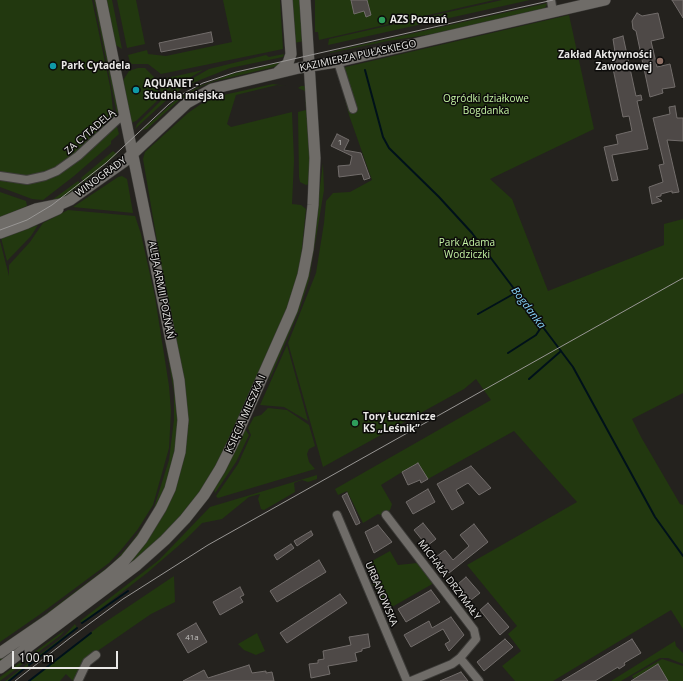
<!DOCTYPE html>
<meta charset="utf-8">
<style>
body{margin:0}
#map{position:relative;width:683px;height:681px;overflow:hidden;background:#24221e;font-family:"Open Sans",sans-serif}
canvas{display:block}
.scale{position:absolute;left:12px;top:651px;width:106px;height:18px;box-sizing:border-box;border:2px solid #e9e8e6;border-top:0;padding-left:5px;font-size:12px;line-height:14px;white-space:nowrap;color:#e9e8e6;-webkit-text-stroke:3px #0c0b0a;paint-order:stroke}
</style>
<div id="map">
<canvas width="683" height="681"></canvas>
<div class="scale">100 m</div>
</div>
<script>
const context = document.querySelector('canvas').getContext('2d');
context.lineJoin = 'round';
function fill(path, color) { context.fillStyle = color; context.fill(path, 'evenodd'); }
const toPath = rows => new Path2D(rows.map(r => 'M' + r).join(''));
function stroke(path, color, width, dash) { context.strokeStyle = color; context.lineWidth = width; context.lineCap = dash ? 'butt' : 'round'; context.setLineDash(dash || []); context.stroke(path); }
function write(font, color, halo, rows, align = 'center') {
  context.font = font + ' "Open Sans",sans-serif'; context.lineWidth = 3; context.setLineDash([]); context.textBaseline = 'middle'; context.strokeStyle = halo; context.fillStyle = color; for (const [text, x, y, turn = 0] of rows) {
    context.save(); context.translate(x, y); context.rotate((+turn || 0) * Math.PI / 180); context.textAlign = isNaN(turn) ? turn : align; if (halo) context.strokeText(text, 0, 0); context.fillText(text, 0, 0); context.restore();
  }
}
fill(toPath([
 [0,0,92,0,111,91,113,112,119,134,111,141,111,144,74,176,43,200,32,199,0,187],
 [94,0,97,0,118,111,117,114],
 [105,0,112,0,122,49,114,44],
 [117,0,136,0,145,44,127,48],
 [223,0,280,0,283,49,161,74,148,64,132,64,130,62,128,55,147,50,148,54,166,56,232,42],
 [291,0,302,0,305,41,294,43],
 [315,0,351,0,354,13,370,9,367,0,494,0,319,40,318,32,315,32],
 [502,0,530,0,328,45,329,39],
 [548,3,544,9,445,32,388,41,330,53,330,52],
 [569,15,594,129,490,179,512,199,548,291,664,245,664,224,683,219,683,393,632,419,641,437,680,504,683,505,683,629,671,610,553,681,515,681,502,666,521,651,508,634,517,626,467,565,577,502,514,431,428,479,418,463,402,472,381,485,392,504,390,510,383,516,378,514,363,523,347,491,338,495,335,489,491,400,476,379,464,389,323,467,288,343,316,273,324,223,326,201,333,193,350,192,372,180,349,115,337,69],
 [284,54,283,57,230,68,190,84,173,94,135,129,137,124,172,90,209,69,266,55,269,57],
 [282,62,274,67,215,81,200,87,178,101,147,129,142,130,177,99,200,86,232,74],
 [138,68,145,68,154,77,160,98,136,121,131,123,122,82,129,71],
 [203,70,174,87,162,95,158,80],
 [273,84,286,86,277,85,236,95,227,124,231,127,292,112,294,160,292,204,301,205,306,209,300,267,293,295,223,455,196,499,156,544,0,663,0,657,119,572,158,522,185,405,143,159,145,152,188,113,201,104,219,96],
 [301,86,307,86,310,132,309,184,306,185,300,182,299,177,298,112,306,110,305,91,298,88],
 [113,151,117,154,84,182,81,178],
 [323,163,324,190,309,280,299,311,268,383,316,217],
 [122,176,127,179,133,213,73,207,118,177],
 [78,181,81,184,59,201,48,203],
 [0,192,26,201,27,206,0,218],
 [68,210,135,216,141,234,155,297,169,386,171,411,169,448,153,505,138,529,121,550,109,563,39,615,0,642,0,241,9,276,9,265,30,242,43,223],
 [38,225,31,236,7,261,1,238],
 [161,316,176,386,179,421,171,473,150,519,124,555,103,574,0,649,0,646,43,616,113,563,130,544,152,514,169,460,174,420,174,393],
 [287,345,308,421,284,407,260,405],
 [268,408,287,410,309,425,315,446,309,449,307,454,309,462,315,469,218,498,216,496,238,464,251,435,248,428,254,417,261,415],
 [245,429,249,435,236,462,215,493,214,489],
 [317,475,317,479,308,482,302,480,296,482,294,483,295,492,264,510,261,509,258,499,260,494,249,497,222,519,202,523,184,541,147,573,82,623,80,621,159,560,210,507],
 [390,551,398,565,417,563,434,583,385,611,367,570,372,561],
 [174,576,175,602,151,614,83,661,73,681,66,674,60,681,29,681,98,627],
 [75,624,77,628,9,681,5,681,64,636],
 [65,630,61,635,0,681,0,677],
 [257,633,265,651,256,655,244,650,238,644],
 [675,641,676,646,683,653,683,664,668,658,660,658,621,681,611,681],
 [662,659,683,666,683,681,666,681,667,680,658,665,634,679,632,676]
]), '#22380f');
stroke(toPath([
 [365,70,383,137,389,148,439,197,472,233,573,367,655,517,683,556],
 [478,314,517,292],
 [508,353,536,335,542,326],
 [529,379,561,351],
 [82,623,128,591],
 [29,665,77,628],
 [9,681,25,668],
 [29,681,91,633]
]), '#00111a', 2);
const building = toPath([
 [351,0,367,0,371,15,366,17,364,11,354,14,351,0],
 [672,0,683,0,683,18,672,0],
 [637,13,642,16,658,13,664,38,651,41,657,67,670,64,675,87,662,89,663,93,650,97,636,31,633,29,632,21,637,13],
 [211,32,213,42,161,52,159,43,211,32],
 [623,36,636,96,641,95,642,100,637,101,648,149,612,155,618,180,612,181,604,147,618,144,616,135,632,131,629,116,623,117,610,54,615,52,613,39,623,36],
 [675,106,677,118,683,118,683,141,667,140,679,192,672,193,672,191,661,194,661,196,656,197,662,201,652,204,649,187,663,182,659,165,664,164,653,118,670,114,669,107,675,106],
 [337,134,349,140,344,150,361,153,370,178,364,180,362,174,339,177,338,166,350,165,352,156,331,146,337,134],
 [418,463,428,479,421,483,420,480,408,485,402,472,418,463],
 [471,466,491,488,479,495,468,483,456,490,464,503,452,510,437,484,471,466],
 [428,489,435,502,413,514,406,502,428,489],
 [347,493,360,523,356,525,342,496,347,493],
 [423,523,436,539,427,546,414,530,423,523],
 [474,524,488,542,449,573,436,557,445,550,453,560,469,546,460,535,474,524],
 [378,525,392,542,374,553,365,532,378,525],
 [311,531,313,535,297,546,294,541,311,531],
 [291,544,294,548,277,560,274,555,291,544],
 [319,560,326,572,277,602,270,591,319,560],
 [466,577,480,593,471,600,458,584,466,577],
 [240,587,244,595,240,597,243,602,220,615,213,602,240,587],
 [431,590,440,602,406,622,398,609,431,590],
 [340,594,347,603,287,643,280,633,340,594],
 [488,603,509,627,500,635,480,610,488,603],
 [451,617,464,635,449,651,445,644,450,641,443,629,411,647,404,635,429,621,432,628,451,617],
 [196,623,207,642,188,653,177,634,196,623],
 [368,634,370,647,362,649,362,651,355,653,357,661,328,666,330,674,311,678,309,664,318,663,318,660,324,659,323,651,351,645,349,637,368,634],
 [505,639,513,647,484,671,477,662,505,639],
 [632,639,641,653,624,663,625,665,619,669,618,667,595,681,562,681,632,639],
 [658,664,668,681,631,681,658,664],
 [249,665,252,673,266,671,266,673,272,672,274,681,183,681,204,670,208,678,249,665],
 [461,672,468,681,440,681,461,672]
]);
fill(building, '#4e4947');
stroke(building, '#726d6b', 1);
const street = toPath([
 [551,0,553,12],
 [338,62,353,109],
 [0,176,27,180,45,176,57,171,78,156,117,120,125,116],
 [337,515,407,681],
 [386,515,474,630,476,639,460,658,479,681],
 [78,681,87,662,96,655],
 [411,681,452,664,460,658]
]);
const secondary = toPath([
 [278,72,288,63,291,54,287,0],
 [0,223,36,209,61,204,70,200,125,161,187,103,212,89,299,68,336,62,605,0],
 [0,233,27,223,58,209],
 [0,653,51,618,109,574,125,560,142,539,161,508,170,489,180,452,183,420,179,380,101,0],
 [0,668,137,565,165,540,185,519,204,495,220,469,234,441,292,310,303,275,308,249,313,205,315,158,305,0]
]);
stroke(street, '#3d3c39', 10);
stroke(secondary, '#3d3c39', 12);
stroke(street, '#6f6c68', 8);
stroke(secondary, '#6f6c68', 11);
stroke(toPath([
 [0,230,27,220,52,205,106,163,169,104,184,93,203,83,236,72,553,0],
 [15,681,70,638,123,599,208,545,683,278]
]), '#989694', 1);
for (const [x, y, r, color] of [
 [382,20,4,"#2e9e5b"],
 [660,61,4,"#8d6e63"],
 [53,66,4,"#0f9aa8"],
 [136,90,4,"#0f9aa8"],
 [355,423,4,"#2e9e5b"]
]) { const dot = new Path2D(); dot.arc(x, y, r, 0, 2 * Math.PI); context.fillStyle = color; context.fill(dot); stroke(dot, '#0c0b0a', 1.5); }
write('8px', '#c2c0be', null, [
 ["1",340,143],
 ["41a",192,638]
]);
write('bold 10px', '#e9e8e6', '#0c0b0a', [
 ["AZS Poznań",390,20],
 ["Zakład Aktywności",652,55,"right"],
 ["Zawodowej",652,67,"right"],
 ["Park Cytadela",61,66],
 ["AQUANET -",144,84],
 ["Studnia miejska",144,96],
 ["Tory Łucznicze",363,417],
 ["KS „Leśnik”",363,429]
], 'left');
write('10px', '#e9e8e6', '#0c0b0a', [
 ["KAZIMIERZA PUŁASKIEGO",358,56,-12],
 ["ZA CYTADELĄ",90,132,-41],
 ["WINOGRADY",101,177,-36],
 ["ALEJA ARMII POZNAŃ",161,290,79],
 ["KSIĘCIA MIESZKA I",246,414,-66],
 ["MICHAŁA DRZYMAŁY",449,580,53],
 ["URBANOWSKA",381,594,67]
]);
write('10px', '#c5f4a4', '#0c0b0a', [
 ["Ogródki działkowe",486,99],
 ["Bogdanka",486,111],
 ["Park Adama",467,243],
 ["Wodziczki",467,255]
]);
write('italic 11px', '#85d3f7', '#0c0b0a', [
 ["Bogdanka",528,308,53]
]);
</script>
